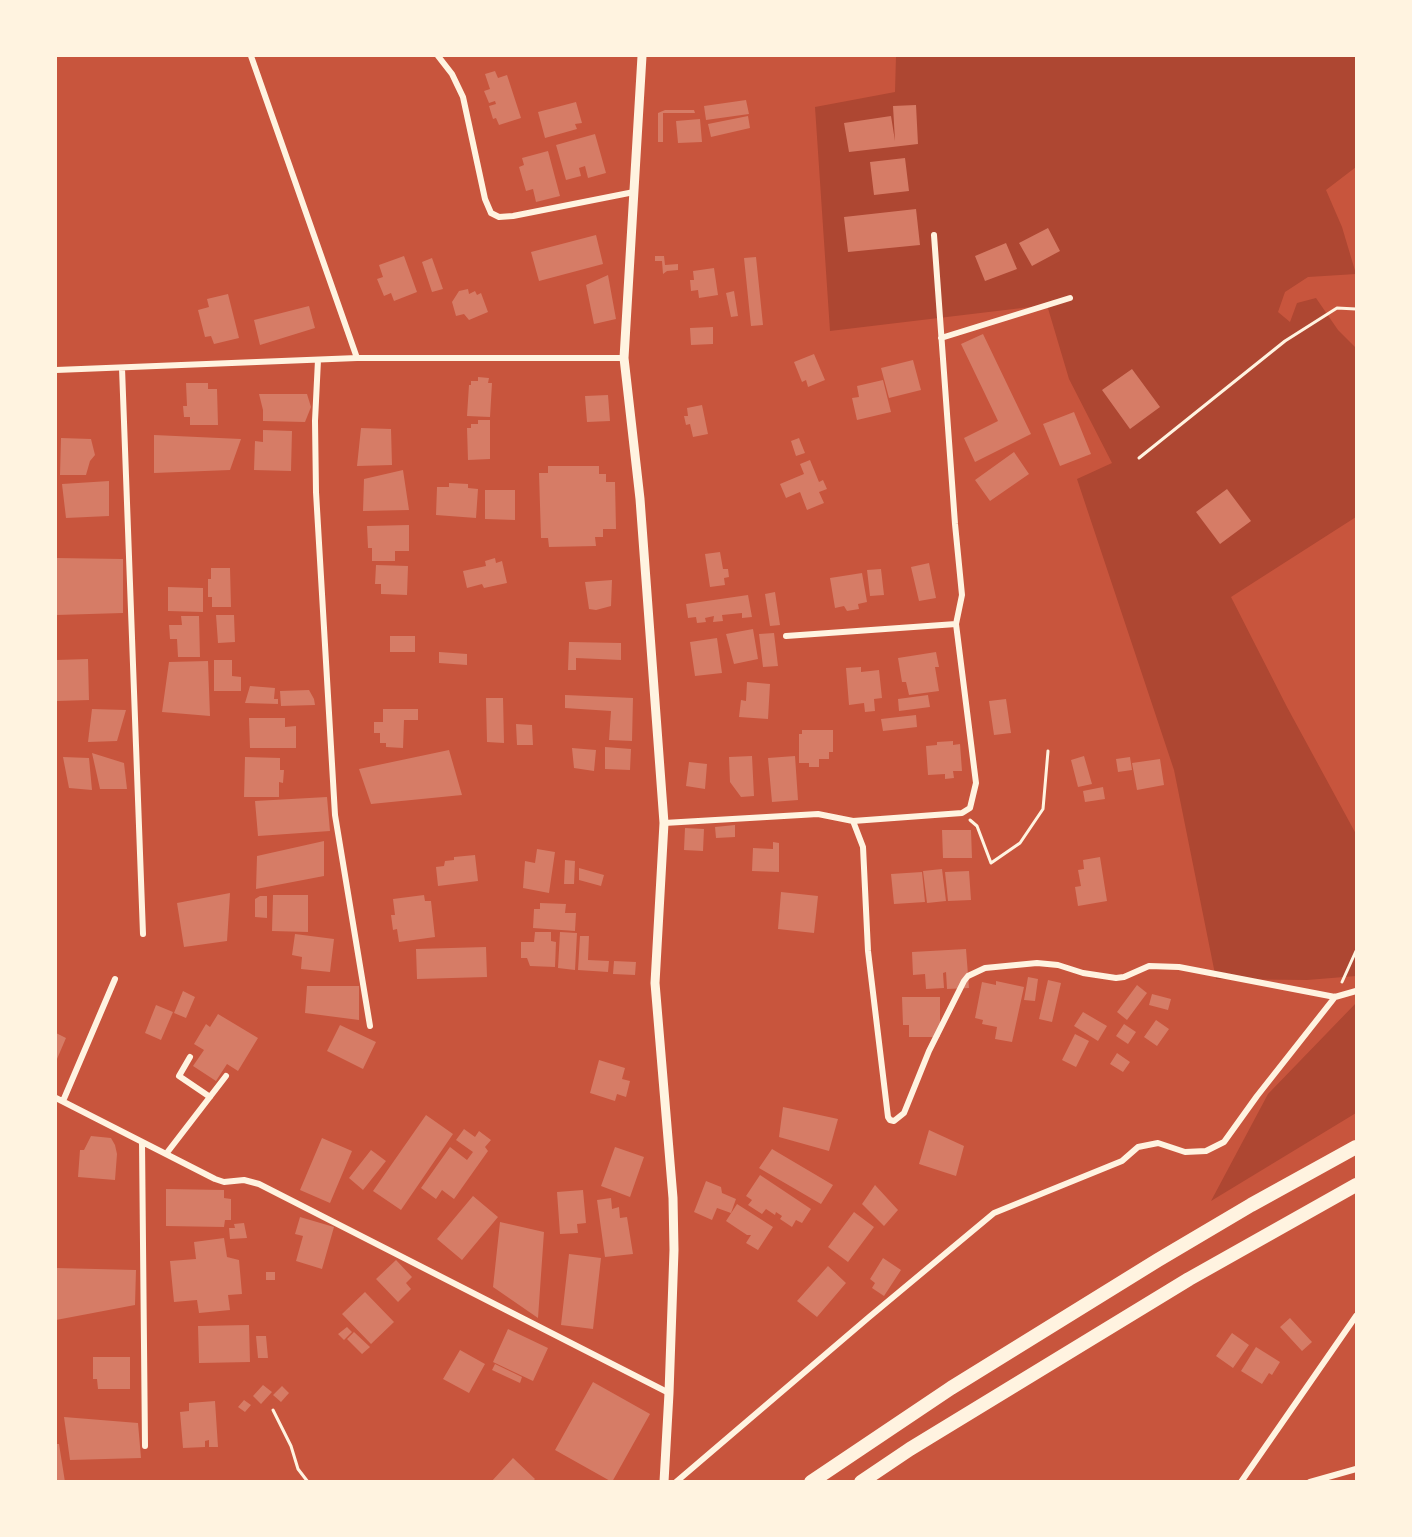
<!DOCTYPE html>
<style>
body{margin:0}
#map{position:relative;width:1412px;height:1537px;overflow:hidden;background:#c8553d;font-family:Karla,sans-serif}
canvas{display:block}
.frame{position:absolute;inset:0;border:57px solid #fff3e0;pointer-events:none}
</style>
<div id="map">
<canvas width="1412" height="1537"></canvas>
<div class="frame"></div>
</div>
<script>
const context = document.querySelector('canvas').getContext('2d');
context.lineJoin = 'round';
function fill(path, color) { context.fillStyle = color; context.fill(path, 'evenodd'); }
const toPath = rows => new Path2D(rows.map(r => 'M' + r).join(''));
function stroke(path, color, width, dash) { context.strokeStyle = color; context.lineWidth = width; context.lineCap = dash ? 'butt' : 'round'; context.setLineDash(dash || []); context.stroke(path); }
fill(toPath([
 [896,56,1356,56,1356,167,1326,190,1342,227,1356,274,1308,277,1285,292,1278,312,1290,322,1297,303,1316,298,1338,330,1356,348,1356,517,1231,597,1287,707,1356,834,1356,976,1307,980,1216,979,1174,770,1077,479,1112,463,1069,379,1047,305,830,331,815,107,895,92],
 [1356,1003,1356,1113,1211,1201,1268,1094]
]), '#ae4732');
fill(toPath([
 [495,71,498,78,507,75,521,118,499,125,496,118,493,119,489,106,496,104,495,101,489,103,484,91,490,89,485,74],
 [746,100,749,114,706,120,704,106],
 [576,102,582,123,575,124,577,129,545,138,538,112],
 [916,105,918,144,849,152,844,123,891,116,895,141,893,106],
 [665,110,694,110,695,113,663,113,663,142,658,142,658,113],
 [748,116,750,128,711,137,708,124],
 [700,119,702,142,678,143,676,121],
 [595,134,606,173,588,178,585,166,579,168,581,176,566,180,556,145],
 [548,151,560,196,536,202,533,189,526,191,519,167,524,165,522,158],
 [905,158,909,191,874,195,870,162],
 [916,209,920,245,848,252,844,217],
 [1048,228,1060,251,1032,266,1019,243],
 [596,235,603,264,539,281,531,252],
 [1006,243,1017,269,985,281,975,256],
 [404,256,417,292,394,301,391,293,384,296,377,279,383,277,379,265],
 [655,256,664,256,665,265,678,264,678,270,667,271,663,274,662,261,655,261],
 [756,257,763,325,751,326,744,258],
 [432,258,443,289,432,292,422,262],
 [714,268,718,295,699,298,698,290,691,291,690,280,694,280,693,271],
 [608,275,616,319,594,324,586,285],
 [468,289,469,294,475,291,477,295,481,293,488,312,469,320,464,314,456,316,452,302,459,291],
 [734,291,738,316,731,317,726,293],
 [228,294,239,338,214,344,211,336,205,337,198,310,209,307,207,299],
 [309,306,315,328,260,345,254,320],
 [713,327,713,344,691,345,690,328],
 [983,334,1031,434,975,462,964,438,998,421,961,344],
 [814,354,825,380,808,387,806,380,802,382,794,362],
 [913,360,921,390,889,398,881,368],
 [1132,369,1160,407,1130,429,1102,390],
 [478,377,489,378,488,383,492,383,490,417,467,416,469,385,471,385,471,381,478,381],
 [883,380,891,412,857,420,852,398,859,397,857,386],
 [186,383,208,383,208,389,217,389,218,425,190,425,190,417,184,417,183,406,187,406],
 [259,394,307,394,311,407,305,422,263,421,263,410],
 [608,395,610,421,587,422,585,396],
 [702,405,708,434,693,437,690,424,686,425,684,416,688,416,687,408],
 [1074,412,1091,454,1060,466,1043,424],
 [478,420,490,420,490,459,468,460,467,428,471,428,471,424,478,424],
 [361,428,391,429,392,465,357,466],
 [263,430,292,431,291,471,254,470,255,441,263,442],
 [154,435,241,439,230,470,154,473],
 [61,438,91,439,95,455,90,461,86,475,60,475],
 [799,438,805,453,796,456,791,441],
 [1014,452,1029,474,990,501,975,480],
 [810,460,819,482,823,480,827,489,819,492,824,503,807,510,800,492,786,498,780,484,804,474,800,464],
 [548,466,599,466,599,474,606,474,606,482,615,482,616,529,603,529,603,537,595,537,596,546,549,547,548,538,541,538,539,473,548,473],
 [403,470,409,510,363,511,364,479],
 [109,481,109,516,66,518,62,484],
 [449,483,468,484,468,488,478,489,476,518,436,515,437,487,449,487],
 [1227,489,1251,521,1220,544,1196,512],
 [485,490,515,490,515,520,485,519],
 [409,525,409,551,395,551,395,561,372,561,372,548,368,548,367,526],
 [720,552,723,569,728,569,729,577,724,578,725,585,710,587,705,554],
 [56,558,123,559,123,613,56,615],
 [495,558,496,563,502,561,507,583,484,588,482,584,467,588,463,571,486,566,485,561],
 [929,563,936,598,919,601,911,567],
 [376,565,408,566,407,595,381,594,381,584,375,584],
 [211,568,230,568,231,607,212,607,212,597,208,597,208,579,211,579],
 [881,569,884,595,870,596,867,570],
 [862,573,867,602,858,604,859,609,847,611,844,606,835,608,830,578],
 [612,580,611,606,596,610,589,609,585,582],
 [168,587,203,588,203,612,168,611],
 [775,592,780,625,770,626,765,594],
 [748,595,752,617,742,618,742,613,722,615,723,621,713,622,714,616,705,618,706,622,697,623,696,617,688,618,686,604],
 [216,615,234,615,235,642,218,643],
 [181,616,199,616,200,657,178,657,177,639,170,639,169,625,182,625],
 [753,629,758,659,734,664,726,634],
 [774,633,778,666,763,667,759,634],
 [390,636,415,636,415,652,390,652],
 [717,638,722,673,695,676,690,642],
 [569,642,621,643,621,660,576,658,576,670,568,670],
 [439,652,467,654,467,665,439,663],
 [936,652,939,667,935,667,939,691,909,695,906,682,902,682,898,658],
 [88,659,89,700,56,701,56,660],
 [214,660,232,660,232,676,241,677,241,691,214,691],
 [208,661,210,716,162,712,169,662],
 [861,667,861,672,879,670,882,698,874,699,875,711,865,712,864,703,849,705,846,668],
 [747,682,770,684,768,719,739,717,741,700,746,701],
 [250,686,275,688,274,699,278,699,278,704,245,703],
 [309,690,314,699,315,705,281,706,280,691],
 [565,695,633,698,632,741,609,740,611,711,565,708],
 [928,695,930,707,899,711,898,699],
 [486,698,503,698,504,743,487,742],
 [1006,699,1011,733,994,735,989,701],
 [92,709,126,710,117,741,88,742],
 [383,709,418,709,418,720,404,720,403,748,386,747,386,743,380,743,380,733,374,733,374,722,383,722],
 [916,715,917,727,883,731,881,719],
 [249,718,285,718,285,727,296,726,296,748,250,748],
 [516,724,532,725,533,745,517,745],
 [802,730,833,730,833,752,829,752,829,759,819,759,819,767,809,767,809,763,799,763,799,734,802,734],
 [953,741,953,745,960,744,962,771,953,771,954,778,945,779,945,774,928,775,926,746,937,745,937,742],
 [605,747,631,749,630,770,605,769],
 [572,748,596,750,594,771,574,768],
 [449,750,462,795,371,804,359,769],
 [92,753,124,763,127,789,100,789],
 [752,756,754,796,741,797,730,782,729,757],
 [795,756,798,800,772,802,768,758],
 [1084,756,1092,784,1078,787,1071,760],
 [63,757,89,758,92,790,69,788],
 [245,757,280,758,280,770,284,770,283,783,279,782,279,797,244,797],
 [1130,757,1132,770,1118,772,1116,759],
 [1160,759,1164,785,1137,790,1132,763],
 [689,762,707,764,705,789,686,786],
 [1103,787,1105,799,1085,802,1083,791],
 [327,797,330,831,258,836,255,801],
 [735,825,735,837,716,838,715,827],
 [685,828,704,829,703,851,684,850],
 [942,830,971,830,972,858,943,858],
 [324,841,324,876,256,889,257,856],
 [773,842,779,843,779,872,752,871,753,848,773,849],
 [537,849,555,852,549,893,523,888,525,861,535,863],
 [475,855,478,881,438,886,436,867,444,866,445,861,454,860,454,857],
 [1100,857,1107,901,1078,906,1075,887,1081,886,1078,870,1084,869,1083,860],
 [565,860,575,861,574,884,564,884],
 [579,868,604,875,601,886,579,880],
 [942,869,946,901,927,903,923,871],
 [969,871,971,900,948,901,945,872],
 [922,872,925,902,894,904,891,874],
 [781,892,818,896,814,933,778,929],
 [230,893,227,941,184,947,177,903],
 [273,895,308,895,308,932,272,931],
 [424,895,425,901,431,901,435,937,399,942,397,929,393,930,391,915,395,915,393,899],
 [260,896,267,896,267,918,255,917,255,899],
 [540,903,566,904,565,913,576,913,575,931,533,928,534,909,540,909],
 [535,932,551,932,551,941,556,942,555,967,530,966,527,958,521,958,521,942,534,942],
 [560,932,577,933,575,970,558,968],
 [295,934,334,939,330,972,301,969,302,957,292,955],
 [580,936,589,936,588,960,609,961,608,972,578,970],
 [486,947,487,977,417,979,416,949],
 [966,949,969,988,947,989,946,972,943,973,944,988,926,989,925,974,913,975,912,952],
 [614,961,636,962,635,975,613,974],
 [1028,977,1038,979,1035,1001,1024,1000],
 [1048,980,1061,983,1052,1022,1039,1019],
 [996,981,1024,987,1012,1042,995,1039,997,1027,982,1024,983,1020,975,1018,982,982,996,985],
 [1137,985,1147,993,1127,1020,1117,1012],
 [307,986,359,986,359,1020,305,1013],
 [183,991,195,997,186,1018,174,1013],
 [1152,994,1171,999,1168,1010,1149,1005],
 [902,997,940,997,940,1037,909,1037,909,1025,903,1025],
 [156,1005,173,1012,161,1040,145,1033],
 [1083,1012,1107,1026,1098,1041,1074,1026],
 [218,1014,258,1038,238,1071,227,1064,216,1081,193,1066,204,1050,194,1044,206,1024,210,1027],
 [1156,1020,1169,1029,1157,1046,1144,1037],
 [1124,1024,1136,1032,1128,1044,1116,1036],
 [340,1025,376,1042,363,1069,327,1051],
 [56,1033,66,1038,57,1059,56,1058],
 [1075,1034,1089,1041,1076,1067,1062,1060],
 [1117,1053,1130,1062,1123,1072,1110,1064],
 [599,1060,625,1068,622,1079,630,1081,626,1097,617,1094,615,1101,590,1093],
 [783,1107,838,1119,829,1151,779,1137],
 [426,1115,453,1134,401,1210,373,1191],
 [464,1129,475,1137,479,1131,491,1140,485,1147,488,1151,454,1199,442,1190,436,1199,421,1188,450,1147,467,1160,473,1152,456,1140],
 [929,1130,964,1146,956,1176,919,1164],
 [91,1136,111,1138,115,1145,117,1154,115,1180,78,1177,80,1150,84,1150],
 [322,1138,352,1151,330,1203,300,1190],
 [615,1147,644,1157,630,1197,601,1186],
 [772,1149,833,1185,821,1204,759,1168],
 [371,1150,386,1161,363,1190,349,1178],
 [760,1175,811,1209,802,1223,796,1220,792,1227,780,1219,782,1216,776,1212,775,1215,766,1209,762,1214,748,1205,752,1200,746,1196],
 [706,1181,721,1187,722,1193,736,1199,731,1213,717,1208,712,1220,694,1212],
 [875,1185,898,1210,884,1226,862,1204],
 [166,1189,224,1190,224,1198,231,1199,231,1220,225,1220,224,1227,166,1226],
 [583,1190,586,1223,577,1224,578,1233,560,1234,557,1192],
 [473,1196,498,1217,462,1260,437,1239],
 [611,1198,612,1209,619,1207,620,1218,627,1217,633,1254,605,1257,597,1200],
 [737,1204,773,1227,758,1250,746,1243,751,1235,747,1235,726,1221],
 [854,1212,874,1227,848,1262,828,1247],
 [300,1217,334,1227,322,1269,296,1261,303,1236,295,1234],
 [500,1222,544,1232,538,1318,493,1287],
 [244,1223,247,1238,230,1239,229,1228,235,1228,234,1224],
 [224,1238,227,1257,239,1260,242,1294,228,1295,230,1310,199,1313,197,1300,174,1302,170,1261,196,1259,194,1242],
 [569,1254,601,1258,593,1329,561,1325],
 [883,1258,901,1270,884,1296,872,1288,875,1283,870,1279],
 [396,1260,412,1277,406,1283,411,1289,398,1302,376,1279],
 [828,1266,846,1283,817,1317,797,1301],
 [56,1268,136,1270,135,1305,56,1320],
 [266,1272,275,1272,275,1280,266,1280],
 [365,1292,394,1322,371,1344,342,1314],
 [1290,1318,1312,1342,1302,1351,1280,1327],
 [249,1325,250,1362,199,1363,198,1326],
 [347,1327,352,1332,344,1340,338,1334],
 [508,1329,548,1348,533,1381,493,1362],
 [354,1332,370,1347,362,1354,347,1339],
 [1232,1333,1249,1345,1233,1368,1216,1356],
 [256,1336,266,1336,268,1358,258,1358],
 [1256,1347,1280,1362,1272,1375,1269,1373,1262,1384,1241,1371],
 [460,1350,485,1364,469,1393,443,1379],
 [93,1357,130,1357,130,1389,98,1389,97,1379,93,1379],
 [495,1364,522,1377,520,1383,492,1370],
 [593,1382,650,1414,612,1482,555,1450],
 [263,1385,272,1392,261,1404,253,1396],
 [282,1386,289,1393,281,1402,273,1395],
 [244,1400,251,1405,245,1412,238,1407],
 [215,1401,218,1447,209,1447,209,1440,205,1441,205,1447,183,1448,180,1412,189,1411,189,1403],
 [64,1417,138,1423,141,1458,70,1460],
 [56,1444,59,1444,65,1482,56,1482],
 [513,1458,535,1479,532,1482,491,1482]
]), '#d67c66');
stroke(toPath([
 [1139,458,1285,341,1337,308,1356,309],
 [970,820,977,826,991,863,1020,843,1043,809,1048,751],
 [1342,982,1356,951],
 [273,1410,291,1446,298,1469,308,1482]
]), '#fff3e0', 3);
stroke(toPath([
 [251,56,357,358],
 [438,56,452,74,463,97,485,199,491,213,499,217,513,216,634,192],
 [941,338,1070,298],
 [318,360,315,421,316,492,335,815,370,1026],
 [122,368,143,934],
 [56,370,357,358,624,358],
 [786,636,956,624],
 [853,821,863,847,868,951,888,1117,890,1120,894,1121,904,1113,929,1051,964,981,968,976,985,968,1037,963,1058,965,1083,973,1116,978,1124,977,1149,966,1179,967,1335,997,1356,991],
 [664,823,818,814,853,821,962,813,970,808,976,783,956,624,962,595,955,524,934,235],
 [190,1057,179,1076,210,1097],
 [56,1098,215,1179,224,1182,244,1180,259,1184,669,1393],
 [63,1101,115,979],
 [142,1142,145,1446],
 [166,1154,226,1076],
 [676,1482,868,1318,994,1213,1122,1161,1138,1147,1158,1143,1185,1152,1206,1151,1224,1142,1257,1096,1335,997],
 [1241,1482,1356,1316],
 [1310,1482,1356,1469]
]), '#fff3e0', 6);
stroke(toPath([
 [642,56,624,358,640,499,664,823,655,983,673,1198,674,1250,669,1393,664,1482]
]), '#fff3e0', 9);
stroke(toPath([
 [811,1482,951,1388,1158,1260,1251,1205,1356,1147],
 [861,1482,910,1449,1189,1279,1356,1185]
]), '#fff3e0', 14);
</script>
